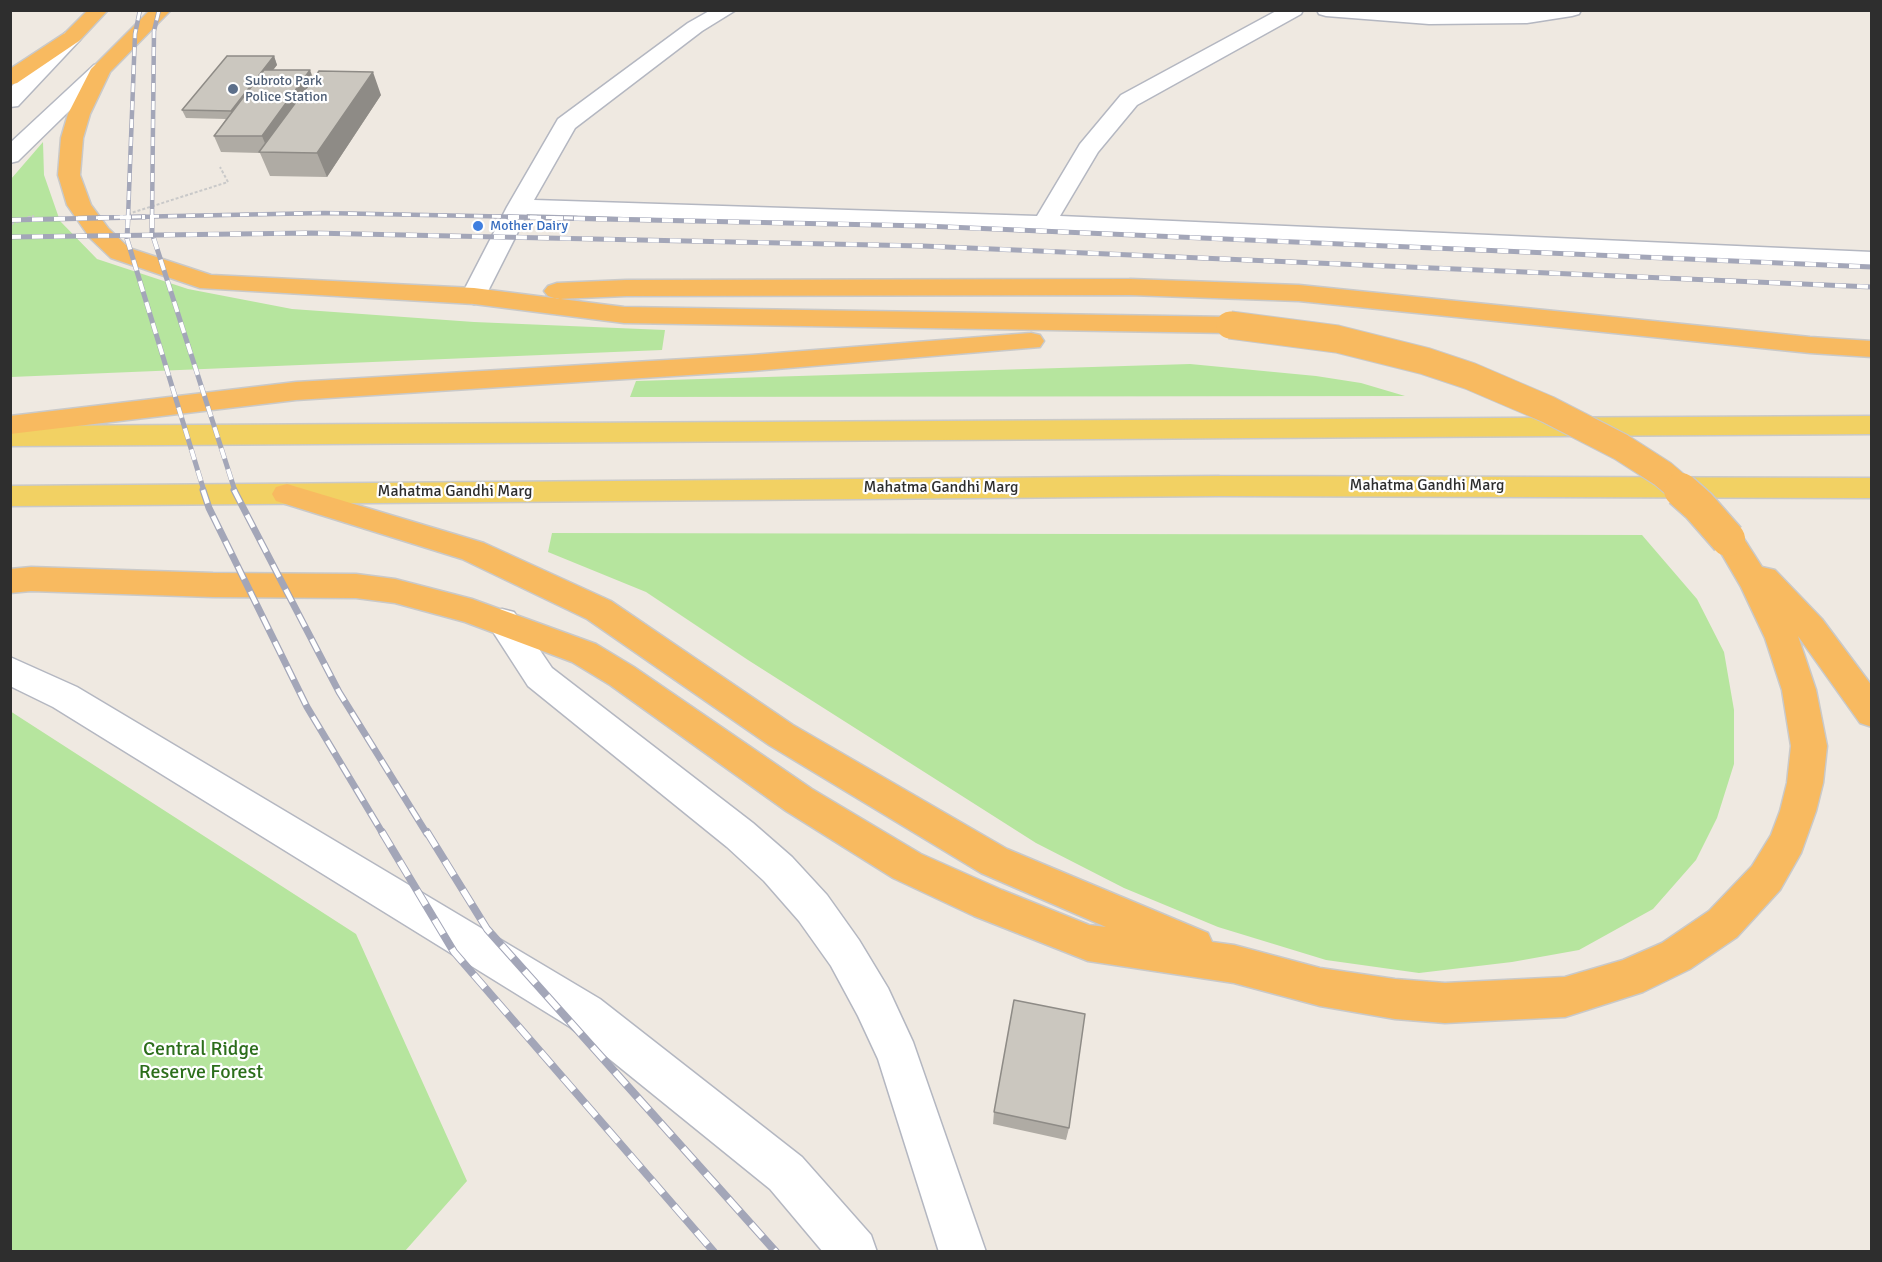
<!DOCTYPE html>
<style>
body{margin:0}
#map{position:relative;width:1882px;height:1262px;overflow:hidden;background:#efe9e1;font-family:Signika,sans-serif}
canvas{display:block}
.frame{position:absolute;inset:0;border:12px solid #2e2e2e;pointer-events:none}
</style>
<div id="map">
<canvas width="1882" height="1262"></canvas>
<div class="frame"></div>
</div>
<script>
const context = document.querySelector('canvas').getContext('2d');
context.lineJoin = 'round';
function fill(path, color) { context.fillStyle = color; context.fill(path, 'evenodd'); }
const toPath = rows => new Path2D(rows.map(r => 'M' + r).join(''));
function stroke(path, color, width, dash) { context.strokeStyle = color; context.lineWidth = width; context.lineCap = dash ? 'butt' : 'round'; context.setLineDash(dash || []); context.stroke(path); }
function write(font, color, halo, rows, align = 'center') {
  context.font = font + ' Signika,sans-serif'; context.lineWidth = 4.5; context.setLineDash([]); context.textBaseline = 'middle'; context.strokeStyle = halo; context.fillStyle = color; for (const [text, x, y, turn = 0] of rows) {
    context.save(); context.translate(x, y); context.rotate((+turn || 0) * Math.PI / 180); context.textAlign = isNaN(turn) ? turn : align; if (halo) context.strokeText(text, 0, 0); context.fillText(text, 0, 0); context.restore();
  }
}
fill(toPath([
 [43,142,44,175,60,221,97,259,188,289,292,309,474,322,665,330,662,350,11,377,11,179],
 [1190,364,1316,376,1361,383,1405,396,630,397,636,381],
 [552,533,1642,535,1697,599,1724,652,1734,710,1734,764,1717,818,1696,860,1653,909,1579,950,1512,962,1419,973,1326,960,1218,927,1124,888,1036,843,748,660,646,592,548,552],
 [10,711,356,934,467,1181,405,1251,11,1251]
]), '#b6e59e');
const minor = toPath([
 [711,10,736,10,702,31,575,128,534,200,1037,216,1080,144,1121,95,1278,10,1303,10,1301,14,1137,105,1098,152,1060,216,1872,252,1872,266,1044,230,527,214,483,301,474,304,465,301,461,296,507,207,558,119,688,23,711,10],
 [1317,10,1429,12,1581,10,1579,14,1572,16,1527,23,1429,24,1326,16,1319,14,1317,10]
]);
const secondary = toPath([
 [72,31,79,33,82,37,79,41,18,106,10,107,10,88,65,33,72,31],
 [101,63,108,65,111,69,108,73,18,161,10,163,10,143,94,65,101,63],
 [502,609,514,612,552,668,753,823,792,857,827,895,859,940,888,988,913,1042,986,1252,939,1252,878,1059,858,1016,831,966,799,921,764,881,727,847,528,686,486,621,490,612,502,609],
 [10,657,77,687,600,999,802,1157,871,1235,877,1252,823,1252,770,1189,570,1027,53,707,10,686,10,657]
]);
const primary = toPath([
 [1872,416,1872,434,10,446,10,426,1872,416],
 [1219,476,1872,478,1872,498,1219,496,10,506,10,486,1219,476]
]);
const trunk = toPath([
 [88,10,108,10,79,41,17,83,10,85,10,69,65,33,88,10],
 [150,10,171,10,110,72,90,114,83,138,80,175,91,205,108,228,129,248,211,275,474,288,624,307,1230,317,1239,319,1243,325,1239,331,1230,333,624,323,474,304,200,288,111,258,90,238,67,205,58,175,61,138,68,114,91,69,150,10],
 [1130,279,1299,285,1810,337,1872,341,1872,357,1810,353,1299,301,1130,295,626,296,557,299,548,296,544,291,548,286,557,283,626,280,1130,279],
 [1031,333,1040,335,1044,341,1040,347,752,371,296,400,10,434,10,416,296,382,752,355,1031,333],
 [287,484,484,543,611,601,793,725,1007,849,1208,933,1212,942,1234,945,1320,968,1395,979,1445,983,1565,977,1623,960,1662,943,1709,911,1752,866,1771,835,1780,811,1787,783,1791,746,1782,690,1765,638,1741,587,1713,539,1717,531,1728,528,1739,531,1762,567,1775,570,1822,619,1872,686,1872,727,1860,723,1798,636,1816,690,1827,746,1823,783,1816,811,1801,853,1780,890,1737,937,1690,969,1643,992,1565,1017,1445,1023,1395,1019,1320,1006,1234,983,1088,961,974,916,893,878,786,811,610,685,572,662,465,622,395,603,356,598,213,597,31,591,10,593,10,569,31,567,213,573,356,574,395,579,472,599,596,644,634,667,812,789,921,854,1002,890,1089,925,1106,927,981,873,769,745,587,619,462,559,276,501,272,494,276,487,287,484]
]);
stroke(minor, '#b4b7c1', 3);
stroke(secondary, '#b4b7c1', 3);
stroke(primary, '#c9c9c9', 3);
stroke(trunk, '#c9c9c9', 3);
stroke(toPath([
 [128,214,228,182,220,167],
 [27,218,34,216]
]), '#c9c9c9', 2, [3, 2]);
stroke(toPath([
 [10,224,31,217]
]), '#c9c9c9', 3, [4, 2]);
fill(minor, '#fff');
fill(secondary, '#fff');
fill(primary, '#f2d163');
fill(trunk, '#f8ba60');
const railFar3 = toPath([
 [78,218,324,213,577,218],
 [128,218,135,34,140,10],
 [152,218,154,31,159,10]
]);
const railFar2 = toPath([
 [128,217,127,239,204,491],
 [152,217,152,233,235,491],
 [508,217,925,226,1872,267],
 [10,220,145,217],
 [10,237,311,233,923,246,1872,287]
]);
const railFar1 = toPath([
 [203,490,209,508,307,707,383,834],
 [234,490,339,692,427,834]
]);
const rail = toPath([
 [382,832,454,952,714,1252],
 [427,832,487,929,776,1252]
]);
stroke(railFar3, '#a3a6b8', 4.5);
stroke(railFar2, '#a3a6b8', 5);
stroke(railFar1, '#a3a6b8', 7);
stroke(rail, '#a3a6b8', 8);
stroke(railFar3, '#fff', 3, [9]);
stroke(railFar2, '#fff', 4, [11]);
stroke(railFar1, '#fff', 4.5, [14]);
stroke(rail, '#fff', 6, [17]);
const trunkBridgeFar1 = toPath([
 [1230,325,1337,339,1425,361,1470,376,1547,409,1621,447,1663,474,1683,491]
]);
const trunkBridge = toPath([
 [1681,490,1699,506,1728,539]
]);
stroke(trunkBridgeFar1, '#c9c9c9', 29, []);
stroke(trunkBridge, '#c9c9c9', 37, []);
stroke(trunkBridgeFar1, '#f8ba60', 27);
stroke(trunkBridge, '#f8ba60', 34);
fill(toPath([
 [274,56,277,65,273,70,381,95,327,177,270,176,260,153,221,152,214,136,226,119,186,118,182,110],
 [994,1112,1069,1128,1066,1140,993,1124]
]), '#afaba4');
fill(toPath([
 [274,56,277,65,235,119,231,111],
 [310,70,316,86,269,153,262,136],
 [373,72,381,95,327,177,317,153]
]), '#8e8b86');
const building = toPath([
 [227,56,274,56,231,111,182,110,227,56],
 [264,70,310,70,262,136,214,136,264,70],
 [319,71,373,72,317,153,259,152,319,71],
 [1014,1000,1085,1014,1069,1128,994,1112,1014,1000]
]);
fill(building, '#cbc7bf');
stroke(building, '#8e8b86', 1.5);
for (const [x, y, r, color] of [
 [233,89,6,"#5c6f8a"],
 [478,226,6,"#3f7fe0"]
]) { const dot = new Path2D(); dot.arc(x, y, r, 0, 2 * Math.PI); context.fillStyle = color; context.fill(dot); stroke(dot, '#fff', 2); }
write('14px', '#4e5e75', '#fff', [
 ["Subroto Park",245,81],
 ["Police Station",245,97]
], 'left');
write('14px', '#366cbe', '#fff', [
 ["Mother Dairy",490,226]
], 'left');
write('16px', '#2e2e2e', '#fff', [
 ["Mahatma Gandhi Marg",1427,486],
 ["Mahatma Gandhi Marg",941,488],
 ["Mahatma Gandhi Marg",455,492]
]);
write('20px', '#2c6e1b', '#fff', [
 ["Central Ridge",201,1050],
 ["Reserve Forest",201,1073]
]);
</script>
